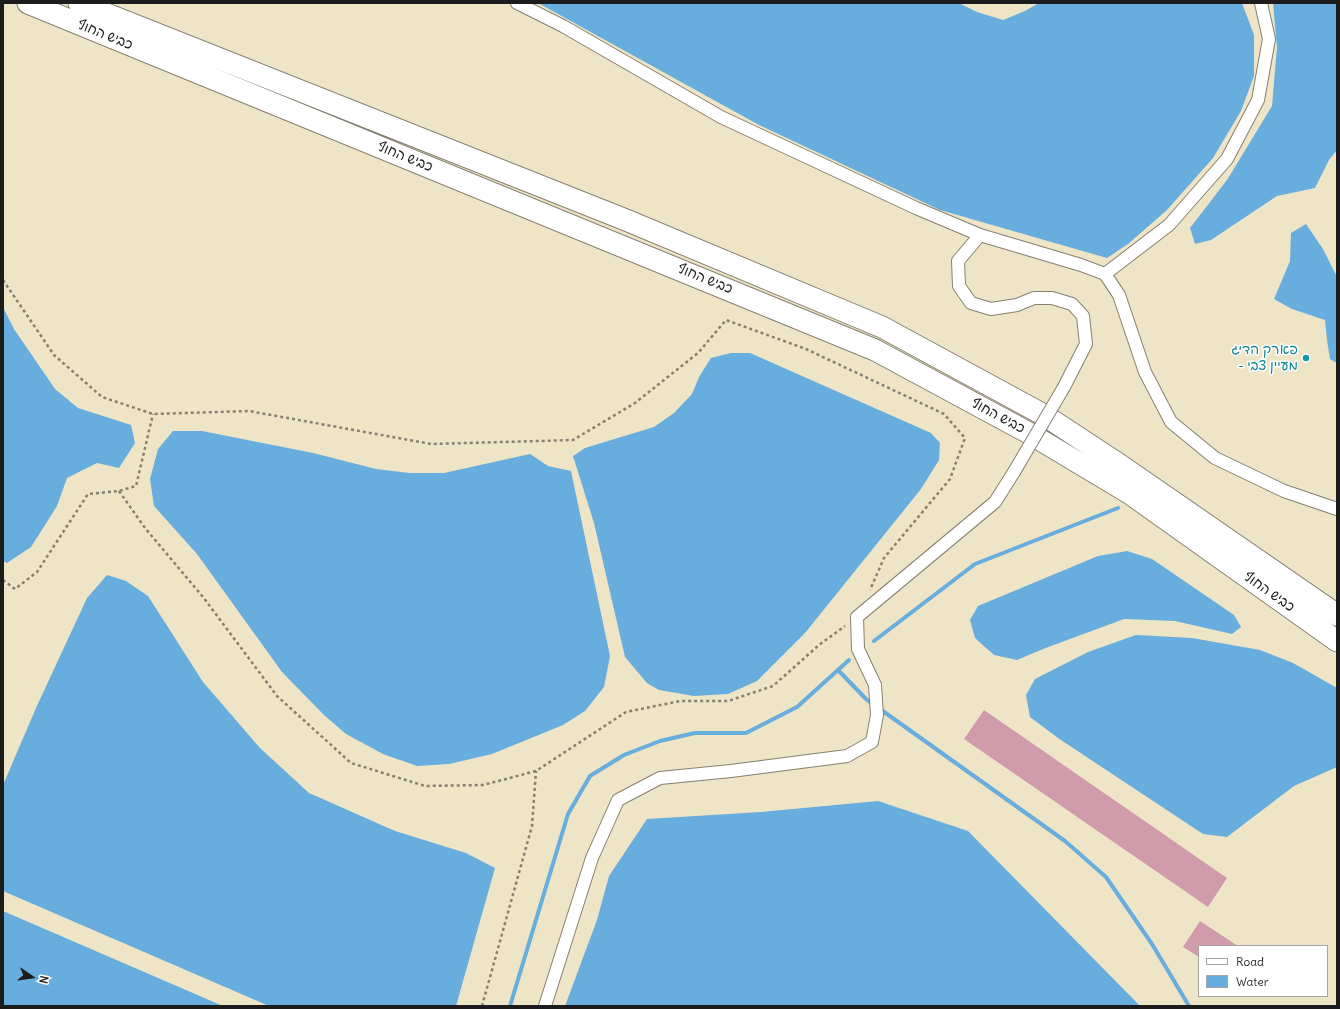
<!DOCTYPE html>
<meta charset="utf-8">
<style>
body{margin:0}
#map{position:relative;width:1340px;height:1009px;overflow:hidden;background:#eee4c6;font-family:Delius,sans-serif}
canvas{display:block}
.frame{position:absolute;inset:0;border:4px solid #1c1c1c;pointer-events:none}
.legend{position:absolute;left:1198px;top:945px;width:130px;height:52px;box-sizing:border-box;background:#fff;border:1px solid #a4a4a4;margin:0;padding:5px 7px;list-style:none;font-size:12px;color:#1c1c1c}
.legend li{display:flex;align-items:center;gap:8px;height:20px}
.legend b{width:20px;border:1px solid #a4a4a4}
.north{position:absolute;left:12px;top:957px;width:40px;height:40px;-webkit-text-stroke:3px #fff;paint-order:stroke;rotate:103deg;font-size:11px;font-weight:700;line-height:16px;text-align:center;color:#1c1c1c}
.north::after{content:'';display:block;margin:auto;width:14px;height:18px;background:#1c1c1c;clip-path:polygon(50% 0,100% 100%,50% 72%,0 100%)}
</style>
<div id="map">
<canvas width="1340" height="1009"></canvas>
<div class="frame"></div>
<ul class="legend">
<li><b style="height:5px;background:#fff"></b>Road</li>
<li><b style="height:11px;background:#67adde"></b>Water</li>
</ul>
<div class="north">N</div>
</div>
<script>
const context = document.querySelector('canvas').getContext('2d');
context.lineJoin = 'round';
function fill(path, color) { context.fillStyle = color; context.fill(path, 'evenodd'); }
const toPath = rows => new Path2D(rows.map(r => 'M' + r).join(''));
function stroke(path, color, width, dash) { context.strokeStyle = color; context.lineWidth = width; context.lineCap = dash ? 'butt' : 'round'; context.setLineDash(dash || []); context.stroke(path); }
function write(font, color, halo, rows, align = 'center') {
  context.font = font + ' Delius,"Playpen Sans Hebrew",sans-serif'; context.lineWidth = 3; context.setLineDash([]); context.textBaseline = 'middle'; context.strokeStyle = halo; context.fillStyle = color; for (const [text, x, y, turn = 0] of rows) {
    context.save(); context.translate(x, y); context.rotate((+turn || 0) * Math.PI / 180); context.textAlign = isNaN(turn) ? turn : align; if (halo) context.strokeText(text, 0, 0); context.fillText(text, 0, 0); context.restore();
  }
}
fill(toPath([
 [538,3,959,3,977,12,1003,20,1025,11,1039,3,1242,3,1254,35,1254,76,1241,111,1213,158,1167,210,1128,244,1107,258,940,210,759,125],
 [1273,3,1337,3,1337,150,1329,160,1315,188,1277,196,1211,240,1195,244,1190,228,1227,180,1272,106,1277,47],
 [1306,224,1323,249,1337,277,1337,363,1330,359,1327,340,1325,320,1292,309,1274,299,1290,261,1291,233],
 [3,307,14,329,55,389,78,408,131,425,135,443,119,468,97,463,67,478,57,506,31,547,7,563,3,561],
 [731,353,750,353,931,433,940,443,939,460,921,489,805,633,757,681,728,694,694,696,659,690,647,683,625,657,594,523,573,456,585,448,654,427,674,413,692,394,699,377,711,358],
 [173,431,202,431,313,453,376,469,409,473,444,473,530,454,548,466,571,471,610,656,604,687,585,711,563,725,492,754,449,764,417,766,383,754,346,734,324,715,282,672,197,554,154,506,150,479,158,449],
 [1127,551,1152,559,1234,615,1241,627,1232,634,1175,621,1124,619,1043,649,1017,660,994,655,975,638,970,620,978,606,1098,556],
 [107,575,126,581,148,596,203,682,260,748,309,793,395,831,466,853,495,868,456,1006,269,1006,3,891,3,785,36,708,87,598],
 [1136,635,1192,638,1260,650,1293,663,1337,688,1337,767,1294,786,1227,837,1203,834,1058,738,1030,717,1026,695,1035,679,1088,652],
 [878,801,968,831,1140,1006,565,1006,597,920,609,876,647,819,761,812],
 [3,911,223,1006,3,1006]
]), '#67adde');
stroke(toPath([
 [874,641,975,564,1118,508],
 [838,670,866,699,874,705],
 [880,709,1065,841,1106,877,1152,944,1189,1006],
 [510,1006,568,814,590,776,624,755,660,741,695,733,746,733,797,707,849,660]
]), '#67adde', 4);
fill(toPath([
 [984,710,1227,878,1208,907,964,739],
 [1200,921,1238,946,1199,946,1199,957,1183,947]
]), '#d09cac');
const minor = toPath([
 [517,3,563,26,721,117,916,208,980,235,1081,265,1105,274,1119,295,1145,372,1171,422,1215,458,1284,491,1337,509],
 [980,235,958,261,959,286,971,303,991,309,1017,305,1034,298,1052,298,1072,304,1083,316,1086,344,1064,387],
 [1105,274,1169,225,1227,159,1258,100,1269,39,1261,3],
 [545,1006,592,858,618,800,660,778,731,771,847,756,872,742,877,715,875,685,858,649,857,617,995,502,1014,472]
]);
const motorway = toPath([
 [28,3,875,350,1027,432,1129,493,1337,641],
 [79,3,626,220,882,327,1044,415,1114,461,1337,615]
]);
stroke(minor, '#858071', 14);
stroke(motorway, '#858071', 23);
stroke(toPath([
 [3,280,54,355,102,397,153,414,249,411,431,444,573,440,635,403,698,353,726,320,806,349,944,414,965,438,950,479,884,558,870,590],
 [119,491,145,528,203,597,277,696,351,763,425,786,483,785,536,771,626,712,680,701,728,701,773,686,819,645,845,626],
 [3,580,15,589,37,572,88,494,119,491,136,486,153,414],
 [482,1006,532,826,536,771]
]), '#858071', 2.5, [3, 3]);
stroke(minor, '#fff', 12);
stroke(motorway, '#fff', 21);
const minorBridge = toPath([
 [1014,472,1064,387]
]);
stroke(minorBridge, '#858071', 14, []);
stroke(minorBridge, '#fff', 12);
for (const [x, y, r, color] of [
 [1306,358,4,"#0f9aa8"]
]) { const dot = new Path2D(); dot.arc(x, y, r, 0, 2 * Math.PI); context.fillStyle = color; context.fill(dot); stroke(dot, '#fff', 1.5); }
write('14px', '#1c1c1c', '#fff', [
 ["כביש החוף",105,35,22],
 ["כביש החוף",405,157,22],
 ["כביש החוף",705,279,22],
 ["כביש החוף",998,416,28],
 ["כביש החוף",1269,592,35]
]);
write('14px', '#0d838f', '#fff', [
 ["פארק הדיג",1298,350],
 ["- מעיין צבי",1298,366]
], 'right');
</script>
